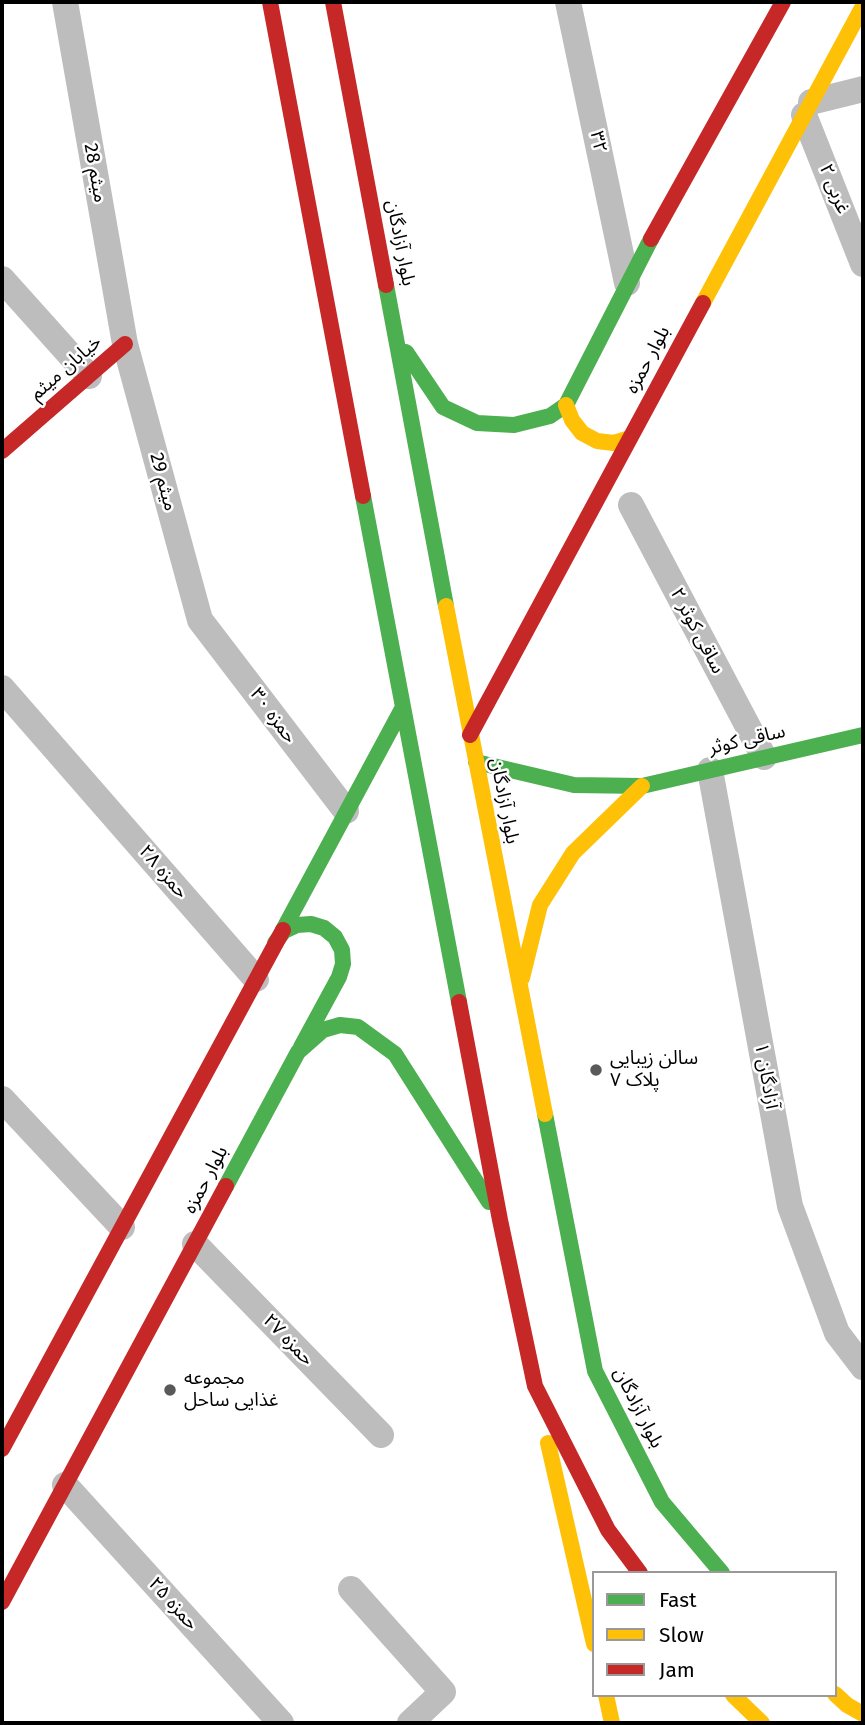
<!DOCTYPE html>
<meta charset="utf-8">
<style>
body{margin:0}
#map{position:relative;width:865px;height:1725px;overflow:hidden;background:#fff;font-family:"Fira Sans",sans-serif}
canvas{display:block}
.frame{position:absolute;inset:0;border:4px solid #000;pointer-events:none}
.legend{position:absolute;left:592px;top:1571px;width:245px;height:126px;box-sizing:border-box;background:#fff;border:2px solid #999;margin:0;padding:9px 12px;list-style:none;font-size:21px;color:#000}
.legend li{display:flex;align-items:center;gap:14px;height:35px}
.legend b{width:35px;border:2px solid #999}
</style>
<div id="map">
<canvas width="865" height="1725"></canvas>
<div class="frame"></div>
<ul class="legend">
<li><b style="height:9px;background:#4caf50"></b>Fast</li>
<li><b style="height:9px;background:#ffc107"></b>Slow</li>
<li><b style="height:9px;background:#c62828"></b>Jam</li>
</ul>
</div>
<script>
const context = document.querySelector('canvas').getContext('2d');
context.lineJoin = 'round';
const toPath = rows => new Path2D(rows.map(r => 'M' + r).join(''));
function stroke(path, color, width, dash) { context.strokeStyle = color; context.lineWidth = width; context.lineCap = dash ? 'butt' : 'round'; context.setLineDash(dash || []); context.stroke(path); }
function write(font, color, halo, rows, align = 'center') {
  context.font = font + ' "Fira Sans","Noto Sans Arabic",sans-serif'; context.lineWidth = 5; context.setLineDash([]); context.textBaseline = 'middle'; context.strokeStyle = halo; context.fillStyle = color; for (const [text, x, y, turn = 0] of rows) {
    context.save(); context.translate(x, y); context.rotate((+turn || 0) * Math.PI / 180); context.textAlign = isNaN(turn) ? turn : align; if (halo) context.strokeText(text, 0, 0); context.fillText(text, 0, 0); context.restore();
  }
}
stroke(toPath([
 [65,2,125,344,200,620,346,811],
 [568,2,627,283],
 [811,102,863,89],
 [804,115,863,264],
 [2,279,89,376],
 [631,505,764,757],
 [2,688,256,979],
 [710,770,790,1206,837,1333,863,1367],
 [2,1099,122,1227],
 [195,1244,381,1435],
 [65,1485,281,1723],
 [351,1589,443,1692,410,1723]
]), '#bdbdbd', 26);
stroke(toPath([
 [386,285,446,606],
 [406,352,443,407,477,423,514,425,550,416,566,405,651,239],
 [363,496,459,1002],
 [476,762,574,785,642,786,863,735],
 [283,930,403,707],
 [275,943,284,931,297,925,311,924,324,928,335,937,342,950,343,964,339,977,301,1047],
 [545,1114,595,1371,662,1502,722,1573],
 [226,1186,298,1052,323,1030,340,1025,358,1027,395,1054,489,1202]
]), '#4caf50', 16);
stroke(toPath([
 [703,303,863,6],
 [566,405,572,420,582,433,597,441,614,443,630,438],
 [446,606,545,1114],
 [522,978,540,905,573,853,642,786],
 [548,1443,594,1644],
 [835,1694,847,1705,863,1714],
 [606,1695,612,1723],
 [733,1695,762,1723]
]), '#ffc107', 16);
stroke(toPath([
 [270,2,363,496],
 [333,2,386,285],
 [651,239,783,2],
 [2,451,125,344],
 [470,735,703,303],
 [459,1002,500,1220,535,1386,608,1530,640,1573],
 [2,1449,283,930],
 [2,1602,226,1186]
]), '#c62828', 16);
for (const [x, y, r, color] of [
 [596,1070,7,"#595959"],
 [170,1390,7,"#595959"]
]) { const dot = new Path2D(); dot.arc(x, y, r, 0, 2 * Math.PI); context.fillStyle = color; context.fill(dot); stroke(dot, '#fff', 2.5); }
write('19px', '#000', '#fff', [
 ["۳۲",598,142,78],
 ["میثم 28",95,173,80],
 ["۲ غربی",834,189,68],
 ["بلوار آزادگان",400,243,79],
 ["بلوار حمزه",648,360,-62],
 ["خیابان میثم",66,368,-41],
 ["میثم 29",163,482,75],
 ["ساقی کوثر ۲",697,631,62],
 ["حمزه ۳۰",273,716,53],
 ["ساقی کوثر",747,740,-13],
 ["بلوار آزادگان",504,801,79],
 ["حمزه ۲۸",163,872,49],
 ["آزادگان ۱",766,1076,80],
 ["بلوار حمزه",206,1180,-62],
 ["حمزه ۲۷",288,1340,46],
 ["بلوار آزادگان",638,1408,63],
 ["حمزه ۲۵",173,1604,48]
]);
write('19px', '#000', '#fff', [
 ["سالن زیبایی",610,1059],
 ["پلاک ۷",610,1081],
 ["مجموعه",184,1379],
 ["غذایی ساحل",184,1401]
], 'left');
</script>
